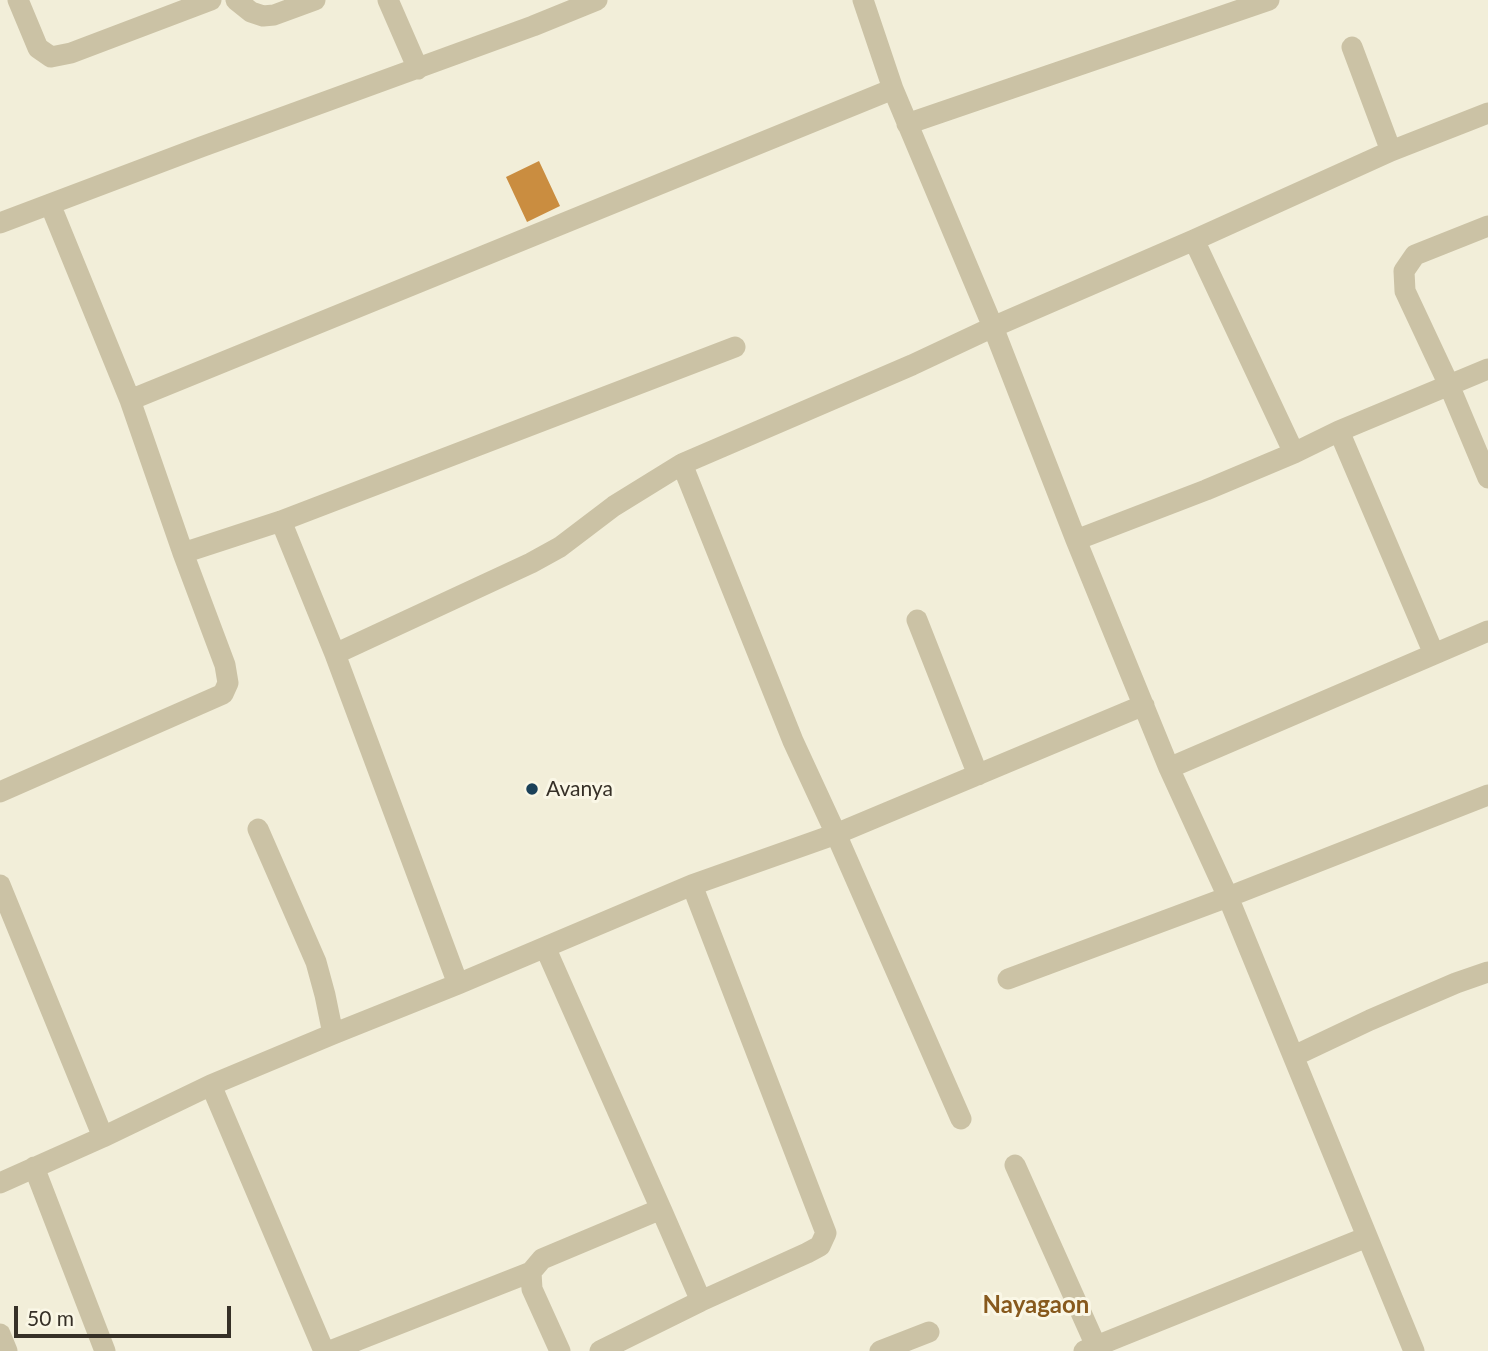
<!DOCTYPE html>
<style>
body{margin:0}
#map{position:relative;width:1488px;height:1351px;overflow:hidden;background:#f2eed9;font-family:Lato,sans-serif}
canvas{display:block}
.scale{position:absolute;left:14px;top:1306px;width:217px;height:32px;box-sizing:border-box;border:4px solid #363027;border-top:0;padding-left:9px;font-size:21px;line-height:24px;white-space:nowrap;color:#363027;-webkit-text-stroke:5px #faf7e6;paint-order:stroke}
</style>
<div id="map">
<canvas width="1488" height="1351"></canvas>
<div class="scale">50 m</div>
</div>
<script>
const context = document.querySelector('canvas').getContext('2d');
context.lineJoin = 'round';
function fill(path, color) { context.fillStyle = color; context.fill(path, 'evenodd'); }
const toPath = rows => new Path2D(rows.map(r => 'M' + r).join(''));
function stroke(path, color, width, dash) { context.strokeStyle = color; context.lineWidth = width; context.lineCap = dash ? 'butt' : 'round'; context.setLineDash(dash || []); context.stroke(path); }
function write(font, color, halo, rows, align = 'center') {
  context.font = font + ' Lato,sans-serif'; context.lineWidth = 6; context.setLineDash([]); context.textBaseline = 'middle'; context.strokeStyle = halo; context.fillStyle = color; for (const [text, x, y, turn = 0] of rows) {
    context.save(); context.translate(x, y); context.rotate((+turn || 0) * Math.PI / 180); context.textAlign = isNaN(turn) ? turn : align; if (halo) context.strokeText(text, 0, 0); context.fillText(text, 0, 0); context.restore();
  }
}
fill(toPath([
 [539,161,560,206,527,222,506,177]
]), '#ca8d40');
stroke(toPath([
 [18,0,38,48,51,57,71,53,211,0],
 [236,0,251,12,263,16,274,15,315,0],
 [388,0,418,69],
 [863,0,893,89,993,327,1076,540,1169,768,1228,897,1414,1351],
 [1352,47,1391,151,1488,113],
 [907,124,1269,0],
 [50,204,130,400,893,89],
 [0,223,201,147,533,26,597,0],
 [1488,226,1415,255,1404,271,1405,291,1449,385,1488,478],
 [1194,240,1294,453],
 [1339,431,1434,654],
 [281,521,335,654,458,984],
 [1076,540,1206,490,1294,453,1339,431,1488,369],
 [183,553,281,521,735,347],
 [917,620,978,775],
 [335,654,531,563,560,547,614,506,682,464],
 [1169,768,1488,631],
 [0,792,223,694,228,683,225,665,183,553,130,400],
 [258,829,316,962,325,995,333,1034],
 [0,885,103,1137],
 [545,947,661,1209,542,1259,531,1272,532,1289,560,1351],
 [1008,979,1228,897,1488,795],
 [1294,1056,1370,1020,1456,983,1488,972],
 [211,1085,324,1351],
 [961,1119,836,834,793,741,682,464,912,365,993,327,1194,240,1391,151],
 [1015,1165,1096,1346],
 [34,1167,105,1351],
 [0,1183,103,1137,211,1085,333,1034,458,984,692,885,836,834,1144,705],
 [661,1209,701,1301],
 [0,1334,7,1351],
 [330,1351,531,1272],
 [600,1351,701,1301,807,1253,820,1246,826,1233,692,885],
 [880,1351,929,1332],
 [1084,1351,1367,1237]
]), '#cbc2a5', 21);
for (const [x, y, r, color] of [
 [532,789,7,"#1b4159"]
]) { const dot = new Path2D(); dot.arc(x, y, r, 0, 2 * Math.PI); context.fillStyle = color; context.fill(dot); stroke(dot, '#faf7e6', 2.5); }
write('21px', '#363027', '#faf7e6', [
 ["Avanya",546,789]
], 'left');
write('bold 24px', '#87591d', '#faf7e6', [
 ["Nayagaon",1036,1305]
]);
</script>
